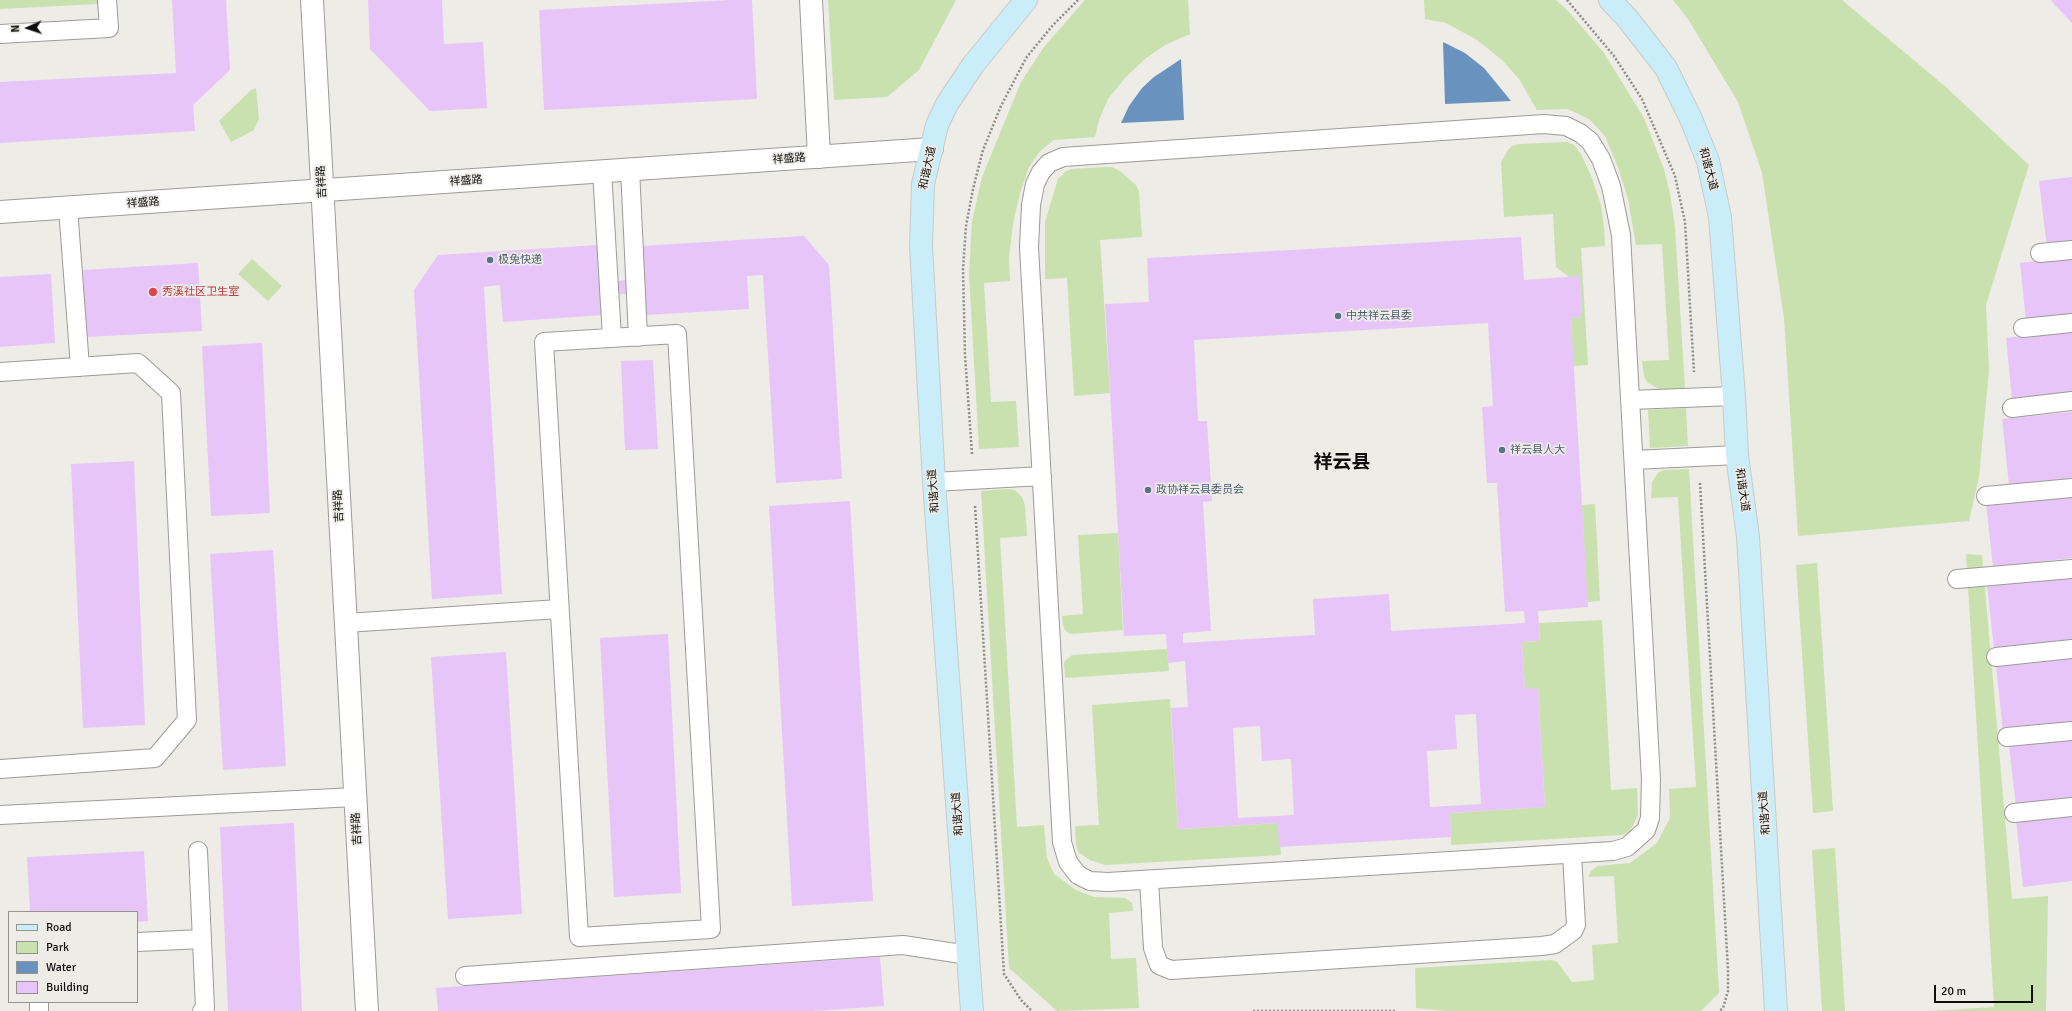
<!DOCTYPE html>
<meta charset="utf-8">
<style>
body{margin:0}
#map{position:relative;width:2072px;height:1011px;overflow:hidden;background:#edece7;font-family:Signika,sans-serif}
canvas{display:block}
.legend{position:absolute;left:8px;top:911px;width:130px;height:92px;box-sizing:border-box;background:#edece7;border:1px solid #949390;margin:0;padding:5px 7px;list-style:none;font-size:12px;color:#0f0e0d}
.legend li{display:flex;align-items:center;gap:8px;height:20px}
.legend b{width:20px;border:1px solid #949390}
.north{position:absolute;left:8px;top:8px;width:40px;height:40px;-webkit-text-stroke:3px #edece7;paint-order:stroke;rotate:267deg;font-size:11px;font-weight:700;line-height:16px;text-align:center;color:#0f0e0d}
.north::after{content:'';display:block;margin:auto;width:14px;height:18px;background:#0f0e0d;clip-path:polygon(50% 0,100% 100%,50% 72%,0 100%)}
.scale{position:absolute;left:1934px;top:985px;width:99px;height:18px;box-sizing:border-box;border:2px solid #0f0e0d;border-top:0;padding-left:5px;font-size:12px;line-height:14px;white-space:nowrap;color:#0f0e0d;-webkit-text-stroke:3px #edece7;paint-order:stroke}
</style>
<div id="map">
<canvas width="2072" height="1011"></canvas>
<ul class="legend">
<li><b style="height:5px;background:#c9eefa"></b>Road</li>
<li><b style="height:11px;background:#c9e1ae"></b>Park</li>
<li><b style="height:11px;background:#6a92be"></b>Water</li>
<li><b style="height:11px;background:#e8c5f9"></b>Building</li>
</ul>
<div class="north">N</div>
<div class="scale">20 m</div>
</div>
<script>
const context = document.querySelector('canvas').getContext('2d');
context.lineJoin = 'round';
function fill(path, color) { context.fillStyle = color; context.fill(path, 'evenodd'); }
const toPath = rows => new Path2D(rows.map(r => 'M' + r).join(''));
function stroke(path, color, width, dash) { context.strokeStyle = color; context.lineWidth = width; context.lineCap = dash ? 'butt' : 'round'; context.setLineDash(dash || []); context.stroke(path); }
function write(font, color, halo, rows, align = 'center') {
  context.font = font + ' Signika,"Noto Sans SC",sans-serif'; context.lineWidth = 3.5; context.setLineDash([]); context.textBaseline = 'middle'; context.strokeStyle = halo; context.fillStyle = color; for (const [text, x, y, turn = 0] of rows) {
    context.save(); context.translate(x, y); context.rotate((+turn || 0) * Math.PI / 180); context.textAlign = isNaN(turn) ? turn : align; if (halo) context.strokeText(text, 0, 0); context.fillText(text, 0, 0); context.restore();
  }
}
fill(toPath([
 [0,0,98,0,98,4,0,9],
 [828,0,956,0,919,70,887,97,834,100],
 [1085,0,1188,0,1190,34,1165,45,1145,59,1125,78,1108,99,1099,120,1095,137,1054,140,1040,151,1029,167,1020,193,1013,224,1009,258,1010,281,984,283,991,402,1016,401,1019,447,979,449,969,275,972,221,982,177,1021,82,1044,47],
 [1424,0,1556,0,1569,12,1604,53,1644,118,1664,169,1670,194,1675,227,1685,389,1659,389,1648,383,1644,377,1642,361,1669,360,1662,244,1636,245,1628,199,1619,170,1605,136,1590,120,1577,113,1567,109,1537,110,1519,79,1502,60,1477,40,1446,23,1425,19],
 [1673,0,1842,0,1947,88,2029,165,1986,305,1989,370,1979,477,1969,521,1798,536,1784,318,1762,173,1738,102,1688,19],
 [256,88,259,119,254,130,231,142,219,121,251,90],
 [1567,142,1574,145,1581,154,1592,178,1601,205,1604,229,1605,246,1581,248,1588,365,1573,366,1571,318,1582,317,1580,277,1569,277,1556,267,1553,214,1504,217,1501,162,1508,150,1512,146,1519,144],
 [1105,167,1112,167,1120,171,1136,185,1139,192,1142,237,1100,240,1110,393,1074,396,1067,278,1045,279,1045,222,1058,179,1066,171,1071,169],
 [252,259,282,286,268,301,238,274],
 [1686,408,1688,446,1650,448,1648,410],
 [1689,469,1719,993,1701,1011,1445,1011,1416,1008,1415,968,1552,960,1557,962,1572,982,1594,980,1592,945,1618,943,1614,876,1588,877,1591,871,1598,866,1630,863,1657,843,1670,818,1669,789,1696,787,1678,497,1651,498,1652,482,1658,473,1663,470],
 [1007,489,1015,490,1022,497,1025,505,1027,536,1000,538,1017,827,1044,825,1047,858,1054,874,1076,890,1094,897,1125,898,1132,903,1133,911,1109,913,1111,959,1136,958,1139,1008,1057,1011,1009,968,981,491],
 [1595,504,1600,601,1587,602,1582,505],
 [1118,533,1123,630,1070,634,1065,630,1063,625,1062,616,1083,614,1078,535],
 [1966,554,1982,555,2012,899,2048,896,2046,1011,1929,1011,1994,1007],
 [1817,563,1833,811,1813,813,1796,565],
 [1602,620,1611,790,1637,788,1638,815,1632,828,1627,833,1621,835,1451,845,1450,813,1545,807,1538,689,1525,689,1522,642,1540,641,1539,623],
 [1167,649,1169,671,1065,678,1064,662,1072,655],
 [1170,699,1178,829,1278,823,1281,855,1105,865,1090,860,1078,852,1076,844,1075,826,1099,825,1092,705],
 [1835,848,1845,1011,1822,1011,1812,850]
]), '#c9e1ae');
fill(toPath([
 [1443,42,1465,53,1484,68,1511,101,1445,104],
 [1181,59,1184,120,1121,123,1129,106,1142,88,1154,77]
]), '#6a92be');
fill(toPath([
 [172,0,226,0,230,70,193,105,195,131,0,143,0,82,176,73],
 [368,0,442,0,444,44,483,42,487,108,430,111,370,49],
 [730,0,752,0,757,99,544,110,539,10],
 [2051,0,2072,0,2072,23,2053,3],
 [2072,177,2072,246,2047,248,2039,181],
 [804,236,829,265,842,479,776,483,763,275,747,276,749,309,646,315,641,246],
 [1521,237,1524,280,1580,276,1582,317,1571,318,1588,607,1538,611,1540,641,1522,642,1525,689,1538,688,1545,807,1450,813,1451,837,1279,847,1278,823,1178,829,1171,708,1188,707,1185,661,1168,663,1166,634,1124,636,1105,304,1149,302,1147,258],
 [1488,323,1493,406,1482,407,1487,483,1497,483,1505,612,1524,611,1525,623,1391,631,1389,594,1313,599,1315,635,1183,643,1183,633,1211,631,1203,502,1212,501,1207,421,1198,421,1194,340],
 [1476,714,1481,804,1430,807,1427,751,1457,749,1455,715],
 [1260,726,1262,761,1291,759,1294,815,1238,818,1233,728],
 [598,245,603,315,503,322,500,285,484,287,502,594,432,599,414,290,438,255],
 [2072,257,2072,316,2026,321,2020,263],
 [198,263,202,331,86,337,83,270],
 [51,274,55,343,0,347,0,277],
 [626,280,626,294,616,294,615,281],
 [2072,331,2072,392,2012,399,2006,338],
 [262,343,270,513,211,516,202,346],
 [653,360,658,449,625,450,621,361],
 [2072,412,2072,478,2009,485,2002,419],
 [134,461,145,725,83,728,71,464],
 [2072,495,2072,558,1993,567,1986,503],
 [850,501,873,901,792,906,769,506],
 [273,550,286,766,223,770,210,554],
 [2072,576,2072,641,1994,649,1987,585],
 [668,634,681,893,614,897,600,638],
 [506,652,522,914,448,919,431,657],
 [2072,657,2072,724,2003,732,1996,665],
 [2072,740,2072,800,2016,806,2009,746],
 [2072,813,2072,881,2023,887,2016,819],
 [294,823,302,1011,228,1011,220,827],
 [144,851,148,921,137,922,137,912,30,912,27,857],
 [880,957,884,1006,814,1011,438,1011,436,988]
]), '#e8c5f9');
const lane = toPath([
 [0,34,109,28,107,0],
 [1544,124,1566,126,1580,133,1590,141,1601,159,1611,186,1621,235,1651,780,1650,818,1646,830,1627,847,1613,851,1108,882,1090,881,1078,875,1068,862,1062,842,1029,247,1031,205,1035,184,1041,172,1049,163,1063,157,1544,124],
 [630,169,638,337],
 [602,171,612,338],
 [68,208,80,367],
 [2040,253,2072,250],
 [2023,328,2072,323],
 [677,334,711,929,579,937,544,342,677,334],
 [0,372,138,363,171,393,187,720,155,758,0,769],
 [1631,400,1734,396],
 [2012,408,2072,401],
 [1634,460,1737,455],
 [934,482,1042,476],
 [1986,496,2072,488],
 [1957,579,2072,569],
 [346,623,559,609],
 [1996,657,2072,649],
 [2007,737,2072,731],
 [2014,813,2072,807],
 [0,815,355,797],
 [198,851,205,1008,202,1011],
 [1149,880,1153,948,1159,965,1171,970,1542,946,1555,944,1573,931,1576,925,1572,854],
 [137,942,202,939],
 [465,976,903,945,968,955],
 [39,1002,39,1011]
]);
const street = toPath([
 [312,0,367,1011],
 [811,0,819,157]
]);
const secondary = toPath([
 [0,212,932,149]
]);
const primary = toPath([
 [1610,0,1627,18,1666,68,1691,119,1708,161,1720,217,1734,396,1737,455,1748,537,1776,1011],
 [972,1011,934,482,921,246,923,184,937,125,947,104,973,65,1026,0]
]);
stroke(lane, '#9c9b97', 20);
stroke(street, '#9c9b97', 24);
stroke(secondary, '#9c9b97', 24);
stroke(primary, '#cacaca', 24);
stroke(toPath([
 [1567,0,1614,56,1642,99,1675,176,1685,222,1694,372],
 [972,454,965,355,963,269,966,226,973,189,983,150,1001,106,1026,58,1053,25,1078,0],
 [1700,483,1728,970,1728,991,1723,1008,1719,1011],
 [975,506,1004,974,1021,1000,1032,1011],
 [1253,1011,1396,1011]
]), '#8c8b87', 2.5, [2, 2]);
stroke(lane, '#fff', 18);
stroke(street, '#fff', 22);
stroke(secondary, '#fff', 22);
stroke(primary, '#c9eefa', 22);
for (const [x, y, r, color] of [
 [490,260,4,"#5c6f8a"],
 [153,292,5,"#e0444e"],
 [1338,316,4,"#5c6f8a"],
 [1502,450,4,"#5c6f8a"],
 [1148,490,4,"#5c6f8a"]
]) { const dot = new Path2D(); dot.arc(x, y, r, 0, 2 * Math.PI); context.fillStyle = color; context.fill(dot); stroke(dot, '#edece7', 1.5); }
write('11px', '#0f0e0d', '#edece7', [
 ["祥盛路",789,159,-4],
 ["和谐大道",928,168,-78],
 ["和谐大道",1708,169,75],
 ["祥盛路",466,181,-4],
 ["吉祥路",322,182,-93],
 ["祥盛路",143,203,-4],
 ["和谐大道",1742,490,82],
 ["和谐大道",934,491,-94],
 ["吉祥路",339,506,-93],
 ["和谐大道",1765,813,-94],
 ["和谐大道",958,814,-94],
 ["吉祥路",357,829,-93]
]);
write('11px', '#4e5e75', '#edece7', [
 ["极兔快递",498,260],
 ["中共祥云县委",1346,316],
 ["祥云县人大",1510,450],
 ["政协祥云县委员会",1156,490]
], 'left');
write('11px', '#be3a42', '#edece7', [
 ["秀溪社区卫生室",162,292]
], 'left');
write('bold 19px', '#0f0e0d', '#edece7', [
 ["祥云县",1342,463]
]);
</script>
